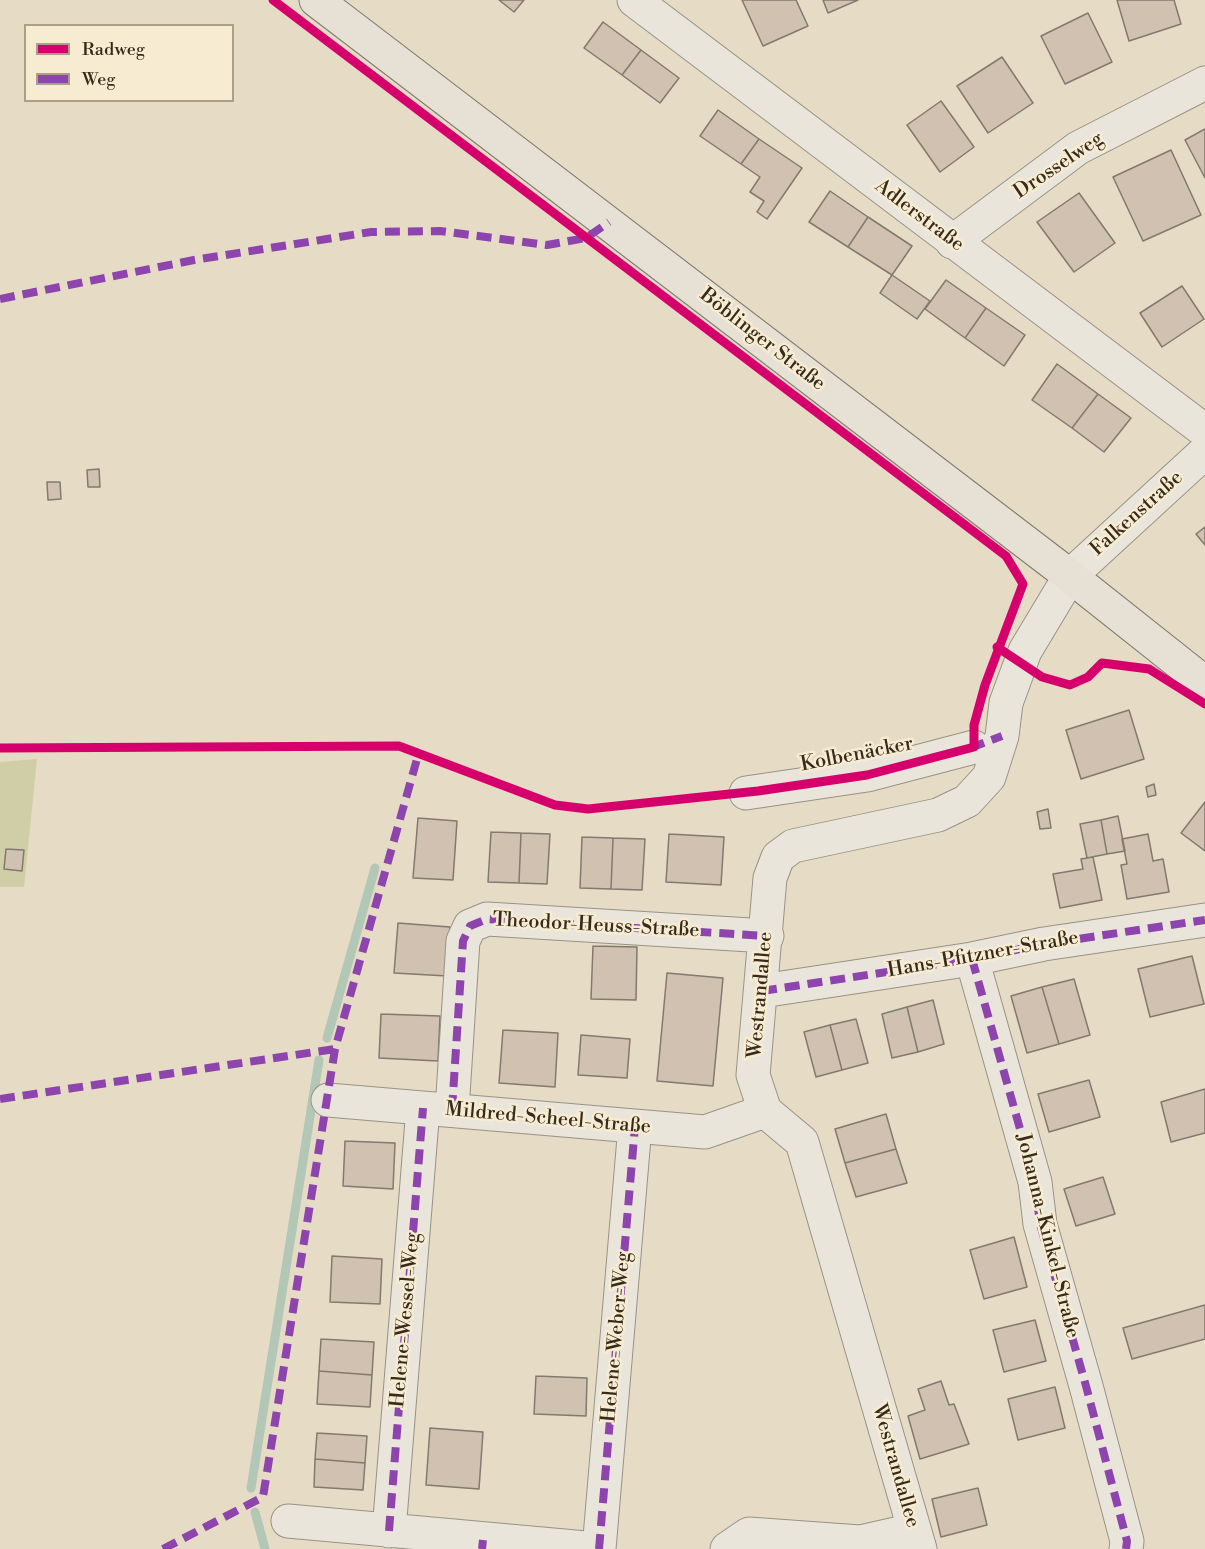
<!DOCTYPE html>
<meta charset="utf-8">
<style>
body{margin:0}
#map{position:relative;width:1205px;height:1549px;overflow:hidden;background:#e6dcc6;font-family:"Libre Bodoni",serif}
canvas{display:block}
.legend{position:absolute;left:24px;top:24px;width:210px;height:78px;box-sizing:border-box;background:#f7ecd2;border:2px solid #aa9f89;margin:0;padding:8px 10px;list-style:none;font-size:18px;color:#372b1b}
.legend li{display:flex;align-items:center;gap:12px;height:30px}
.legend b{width:30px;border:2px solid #aa9f89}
</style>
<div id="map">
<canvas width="1205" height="1549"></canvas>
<ul class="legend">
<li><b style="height:8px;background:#d6006c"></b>Radweg</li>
<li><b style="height:8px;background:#8e44ad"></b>Weg</li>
</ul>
</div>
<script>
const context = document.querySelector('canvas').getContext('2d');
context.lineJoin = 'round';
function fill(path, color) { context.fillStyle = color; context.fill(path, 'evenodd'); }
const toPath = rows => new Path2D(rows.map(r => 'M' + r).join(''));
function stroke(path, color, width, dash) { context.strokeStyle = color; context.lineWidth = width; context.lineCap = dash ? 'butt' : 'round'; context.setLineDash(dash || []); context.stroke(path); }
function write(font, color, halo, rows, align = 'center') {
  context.font = font + ' "Libre Bodoni",serif'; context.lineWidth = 5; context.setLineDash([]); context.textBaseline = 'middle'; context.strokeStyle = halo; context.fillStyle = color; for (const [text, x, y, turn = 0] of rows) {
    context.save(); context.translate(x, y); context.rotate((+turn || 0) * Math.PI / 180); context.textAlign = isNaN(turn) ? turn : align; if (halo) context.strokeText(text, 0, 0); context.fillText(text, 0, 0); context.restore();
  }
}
fill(toPath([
 [37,759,24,887,0,887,0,762]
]), '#d0cea7');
stroke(toPath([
 [327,1038,375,868],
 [251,1488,319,1060],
 [255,1512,265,1549]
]), '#b2c7b6', 9);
const building = toPath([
 [499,0,524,0,514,12,499,0],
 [742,0,796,0,808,26,763,46,742,0],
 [823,0,858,0,828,13,823,0],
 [1117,0,1174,0,1181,24,1129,41,1117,0],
 [1088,13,1112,62,1065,84,1041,36,1088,13],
 [603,22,641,50,622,75,584,48,603,22],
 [641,50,679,78,660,103,622,75,641,50],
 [1002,57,1033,103,988,133,957,86,1002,57],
 [941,101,974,147,940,172,907,125,941,101],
 [718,110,759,139,741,164,700,136,718,110],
 [1205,129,1205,178,1185,140,1205,129],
 [759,139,802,168,767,219,757,212,764,201,750,192,760,177,741,164,759,139],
 [1171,150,1201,215,1143,241,1113,177,1171,150],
 [830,191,868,217,848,247,809,222,830,191],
 [1079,193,1115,243,1074,272,1037,222,1079,193],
 [868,217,912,246,892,275,848,247,868,217],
 [892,275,930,301,917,319,880,293,892,275],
 [946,280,986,308,965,338,925,309,946,280],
 [1182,286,1204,319,1162,347,1140,313,1182,286],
 [986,308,1025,335,1004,366,965,338,986,308],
 [1057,364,1098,394,1072,428,1032,400,1057,364],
 [1098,394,1131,418,1104,452,1072,428,1098,394],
 [99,469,100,487,88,487,87,470,99,469],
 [47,482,60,482,61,499,48,500,47,482],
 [1205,527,1205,545,1196,534,1205,527],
 [1129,710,1144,759,1081,779,1066,730,1129,710],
 [1154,784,1156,795,1148,797,1146,787,1154,784],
 [1205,802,1205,851,1181,833,1205,802],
 [1048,809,1051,828,1040,829,1037,812,1048,809],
 [1118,816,1125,851,1107,854,1101,820,1118,816],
 [418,818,457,821,453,880,413,878,418,818],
 [1101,820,1107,854,1087,858,1080,824,1101,820],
 [491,832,521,833,519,883,488,882,491,832],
 [521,833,550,834,547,884,519,883,521,833],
 [669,834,724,837,721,885,666,882,669,834],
 [1148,834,1153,861,1163,859,1169,892,1127,899,1121,865,1127,864,1122,839,1148,834],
 [582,837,613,838,611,889,580,888,582,837],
 [613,838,645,839,642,890,611,889,613,838],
 [6,849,24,850,22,871,4,869,6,849],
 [1093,857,1102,900,1060,908,1053,874,1083,869,1081,859,1093,857],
 [398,923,450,927,447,976,394,973,398,923],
 [593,946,637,947,636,1000,591,999,593,946],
 [1192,956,1204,1004,1150,1017,1138,969,1192,956],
 [667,973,723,978,713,1086,657,1081,667,973],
 [1074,979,1090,1035,1059,1044,1042,987,1074,979],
 [1042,987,1059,1044,1027,1053,1011,996,1042,987],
 [933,1000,944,1044,918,1052,907,1007,933,1000],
 [907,1007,918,1052,892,1058,882,1014,907,1007],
 [381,1014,440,1016,438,1061,379,1058,381,1014],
 [856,1019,868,1063,842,1070,830,1025,856,1019],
 [830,1025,842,1070,816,1077,804,1032,830,1025],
 [503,1030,558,1033,555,1087,499,1083,503,1030],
 [581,1035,630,1039,627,1078,578,1075,581,1035],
 [1089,1080,1100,1117,1049,1132,1038,1094,1089,1080],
 [1205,1089,1205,1133,1171,1142,1161,1102,1205,1089],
 [886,1114,896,1149,845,1163,835,1129,886,1114],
 [345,1141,395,1143,393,1189,343,1186,345,1141],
 [896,1149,907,1183,856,1197,845,1163,896,1149],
 [1103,1177,1115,1214,1076,1226,1064,1189,1103,1177],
 [1014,1237,1027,1287,984,1299,970,1250,1014,1237],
 [332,1256,382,1259,380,1304,330,1302,332,1256],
 [1205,1305,1205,1339,1132,1359,1123,1328,1205,1305],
 [1035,1320,1046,1361,1004,1372,993,1330,1035,1320],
 [321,1339,374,1342,372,1375,319,1371,321,1339],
 [319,1371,372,1375,370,1407,317,1404,319,1371],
 [536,1376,587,1378,586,1416,534,1414,536,1376],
 [941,1381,949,1405,954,1404,969,1444,920,1459,908,1416,925,1410,918,1389,941,1381],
 [1055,1387,1065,1428,1018,1440,1008,1399,1055,1387],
 [430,1428,483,1432,479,1489,426,1485,430,1428],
 [317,1433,367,1436,365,1463,315,1459,317,1433],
 [315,1459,365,1463,363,1490,314,1487,315,1459],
 [978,1488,987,1525,941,1537,932,1499,978,1488]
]);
fill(building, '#d0c1b1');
stroke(building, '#817a6d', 1.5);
const minor = toPath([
 [634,0,1205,431],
 [952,242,1078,148,1205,83],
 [746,793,867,775,974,747],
 [972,959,1035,1182,1040,1224,1086,1386,1127,1541,1126,1549],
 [762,991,972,959,1044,944,1205,920],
 [328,1100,705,1132,765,1111],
 [452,1110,463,941,470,926,487,919,767,936],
 [288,1521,597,1549],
 [389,1531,423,1108],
 [599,1549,635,1126],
 [727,1549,749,1534,860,1542,913,1530],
 [920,1549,802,1142,765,1111,753,1075,770,878,778,857,793,846,938,815,967,801,989,777,1002,736,1006,703,1025,651,1070,576,1205,452]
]);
const major = toPath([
 [316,0,1070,576,1205,683]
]);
stroke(minor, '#999284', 35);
stroke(major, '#817a6d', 35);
stroke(minor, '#eae5da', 33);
stroke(major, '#e6e1d4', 33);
stroke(toPath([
 [0,299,194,260,371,232,440,231,547,245,586,238,609,222],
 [970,748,1002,736],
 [972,959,1035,1182,1040,1224,1086,1386,1127,1541,1126,1549],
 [762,991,972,959,1044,944,1205,920],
 [0,1099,335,1049],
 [452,1110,463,941,470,926,487,919,767,936],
 [389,1531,423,1108],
 [163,1549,263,1497,335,1049,419,752],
 [482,1549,483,1540],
 [599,1549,635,1126]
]), '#8e44ad', 8, [15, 8]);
stroke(toPath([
 [997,647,1042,677,1070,685,1088,677,1102,663,1149,669,1205,704],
 [0,748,399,746,555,805,588,809,758,791,867,775,974,747,974,725,985,685,1023,584,1006,556,273,0]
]), '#d6006c', 9);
write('20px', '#372b1b', '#f7ecd2', [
 ["Drosselweg",1059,166,-34],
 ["Adlerstraße",919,216,37],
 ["Böblinger Straße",762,340,38],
 ["Falkenstraße",1137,514,-42],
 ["Kolbenäcker",857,755,-11],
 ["Theodor-Heuss-Straße",596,926,3],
 ["Hans-Pfitzner-Straße",983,955,-10],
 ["Westrandallee",761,995,-85],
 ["Mildred-Scheel-Straße",548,1119,5],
 ["Johanna-Kinkel-Straße",1047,1236,76],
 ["Helene-Wessel-Weg",406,1320,-85],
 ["Helene-Weber-Weg",617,1337,-85],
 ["Westrandallee",895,1466,74]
]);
</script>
